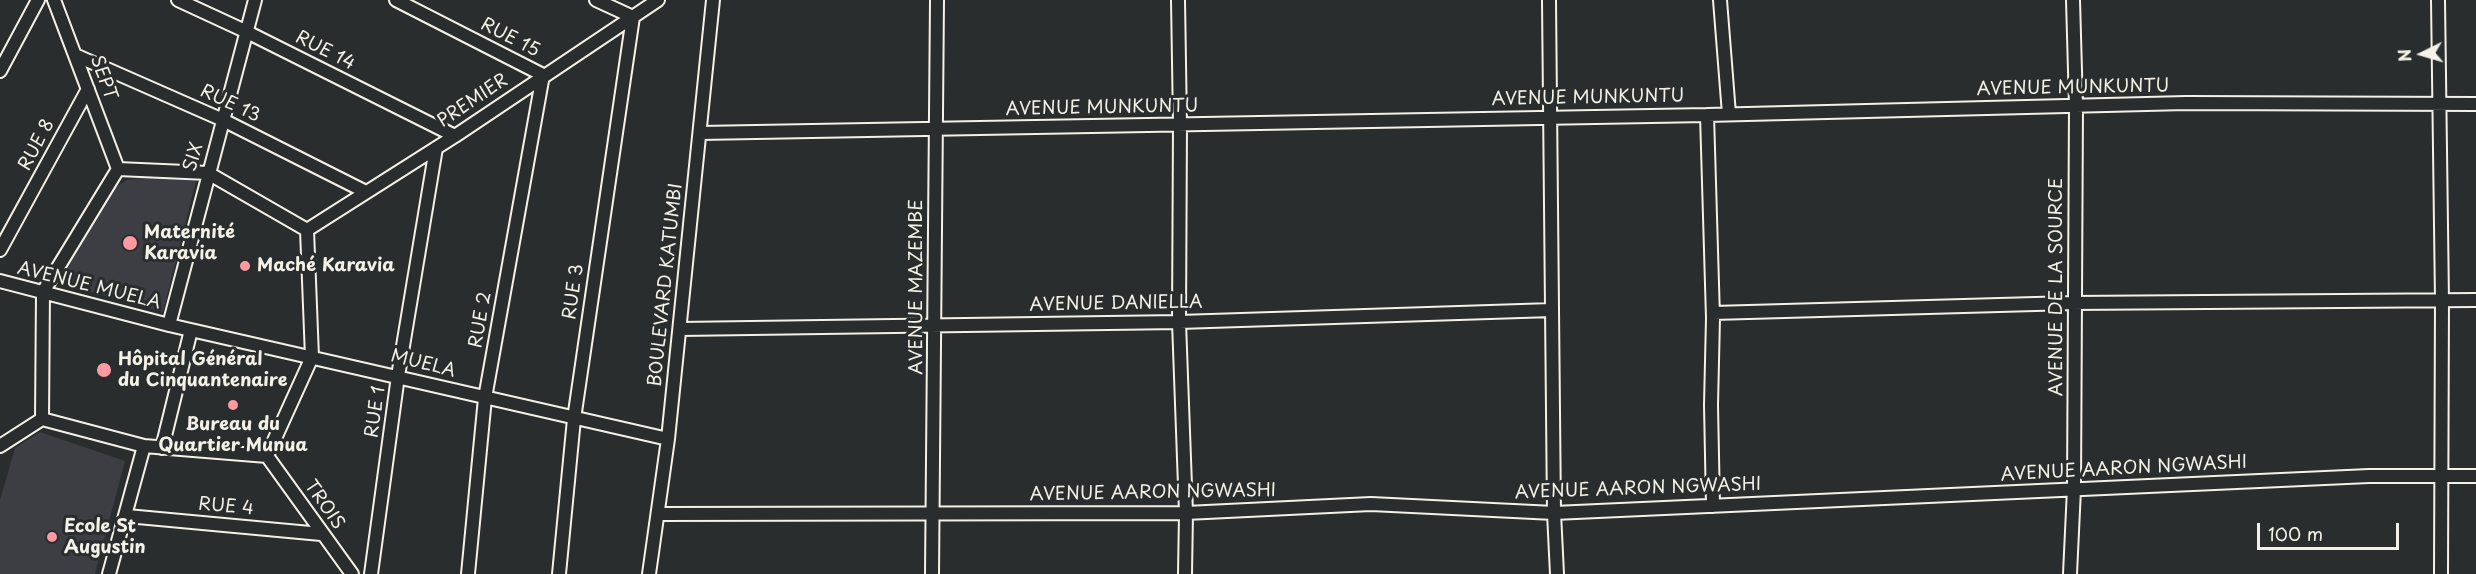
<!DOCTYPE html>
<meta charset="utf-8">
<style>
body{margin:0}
#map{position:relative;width:2476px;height:574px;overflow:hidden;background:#2a2d2e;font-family:"Playpen Sans",sans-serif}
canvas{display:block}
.north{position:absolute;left:2392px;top:24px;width:60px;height:60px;-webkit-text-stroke:4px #2a2d2e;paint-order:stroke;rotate:265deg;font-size:16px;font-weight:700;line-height:24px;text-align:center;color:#f4f1e8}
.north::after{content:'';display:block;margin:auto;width:21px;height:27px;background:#f4f1e8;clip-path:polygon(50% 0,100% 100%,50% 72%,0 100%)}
.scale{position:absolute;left:2257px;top:523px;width:142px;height:27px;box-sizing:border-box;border:3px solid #f4f1e8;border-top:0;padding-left:8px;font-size:18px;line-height:21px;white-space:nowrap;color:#f4f1e8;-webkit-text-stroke:4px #2a2d2e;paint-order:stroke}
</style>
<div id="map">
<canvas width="2476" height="574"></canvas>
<div class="north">N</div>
<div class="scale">100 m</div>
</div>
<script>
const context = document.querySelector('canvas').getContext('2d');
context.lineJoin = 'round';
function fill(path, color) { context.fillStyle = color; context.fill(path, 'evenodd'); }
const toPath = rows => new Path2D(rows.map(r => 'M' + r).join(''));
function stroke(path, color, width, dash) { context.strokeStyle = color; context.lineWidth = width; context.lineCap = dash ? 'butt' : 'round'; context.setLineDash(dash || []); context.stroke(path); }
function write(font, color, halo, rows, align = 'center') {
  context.font = font + ' "Playpen Sans",sans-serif'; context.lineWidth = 6; context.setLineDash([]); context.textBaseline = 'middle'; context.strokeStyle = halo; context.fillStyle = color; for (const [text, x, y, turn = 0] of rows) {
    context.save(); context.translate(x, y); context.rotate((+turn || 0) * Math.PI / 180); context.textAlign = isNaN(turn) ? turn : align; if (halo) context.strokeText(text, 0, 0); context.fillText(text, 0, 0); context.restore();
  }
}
fill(toPath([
 [150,177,196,181,163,312,58,283,102,204,116,187,127,180],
 [40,432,125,461,95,574,0,574,0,500,15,448]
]), '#3c3e43');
const minor = toPath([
 [54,0,118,169],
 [178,0,245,31,455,136],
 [396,0,543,75,485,398,468,574],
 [1178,0,1180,124,1179,322,1186,513,1185,574],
 [1549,0,1554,513,1557,574],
 [1720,0,1729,114],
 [2438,0,2442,300,2441,574],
 [75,55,223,120,366,192],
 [0,71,38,0],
 [1707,115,1713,318,1711,405,1713,506],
 [700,133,1707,115,2186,103,2476,104],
 [118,169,208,173,307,230,312,357,267,456,144,446,42,419,43,292,118,169],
 [307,230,455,136,658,0],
 [0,250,88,89],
 [0,281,169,325,668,439],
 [1713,313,2071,303,2476,300],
 [169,325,255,0],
 [680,329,1179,322,1552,310],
 [0,446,42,419],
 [162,448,191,330],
 [267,456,352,574],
 [658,514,1186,513,1371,504,1554,513,2369,476,2476,476],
 [127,516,321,534],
 [109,574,144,446],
 [371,574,398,376,436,148],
 [559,574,574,419,633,17,596,0],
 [649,574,668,439,713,0],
 [932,574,937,0],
 [2070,574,2074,489,2076,106,2073,0]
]);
stroke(minor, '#f4f1e8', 16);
stroke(minor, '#2a2d2e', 12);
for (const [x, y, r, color] of [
 [130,243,8,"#ff9aa2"],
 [245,266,6,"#ff9aa2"],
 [104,370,8,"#ff9aa2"],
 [233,405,6,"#ff9aa2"],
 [52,537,6,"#ff9aa2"]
]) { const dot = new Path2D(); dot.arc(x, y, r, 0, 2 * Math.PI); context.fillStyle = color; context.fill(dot); stroke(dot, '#2a2d2e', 2); }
write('18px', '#f4f1e8', '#2a2d2e', [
 ["RUE 15",510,38,27],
 ["RUE 14",325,51,27],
 ["SEPT",103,78,70],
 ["AVENUE MUNKUNTU",2073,88,-1],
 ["AVENUE MUNKUNTU",1588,98,-1],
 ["PREMIER",473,101,-34],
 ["RUE 13",230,104,25],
 ["AVENUE MUNKUNTU",1102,108,-1],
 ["RUE 8",37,145,-62],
 ["SIX",194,157,-74],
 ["BOULEVARD KATUMBI",666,285,-84],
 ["AVENUE MUELA",89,286,14],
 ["AVENUE MAZEMBE",917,287,-90],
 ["AVENUE DE LA SOURCE",2057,287,-90],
 ["RUE 3",574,292,-82],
 ["AVENUE DANIELLA",1116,304,-1],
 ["RUE 2",481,320,-80],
 ["MUELA",423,364,14],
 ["RUE 1",376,412,-82],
 ["AVENUE AARON NGWASHI",2124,469,-3],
 ["AVENUE AARON NGWASHI",1638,489,-2],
 ["AVENUE AARON NGWASHI",1153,493,-1],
 ["TROIS",324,505,55],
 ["RUE 4",226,507,5]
]);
write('bold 18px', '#f4f1e8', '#2a2d2e', [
 ["Maternité",144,233],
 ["Karavia",144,254],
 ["Maché Karavia",257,266],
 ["Hôpital Général",118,360],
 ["du Cinquantenaire",118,381],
 ["Bureau du",233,425,"center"],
 ["Quartier Munua",233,446,"center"],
 ["Ecole St",64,527],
 ["Augustin",64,548]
], 'left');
</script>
